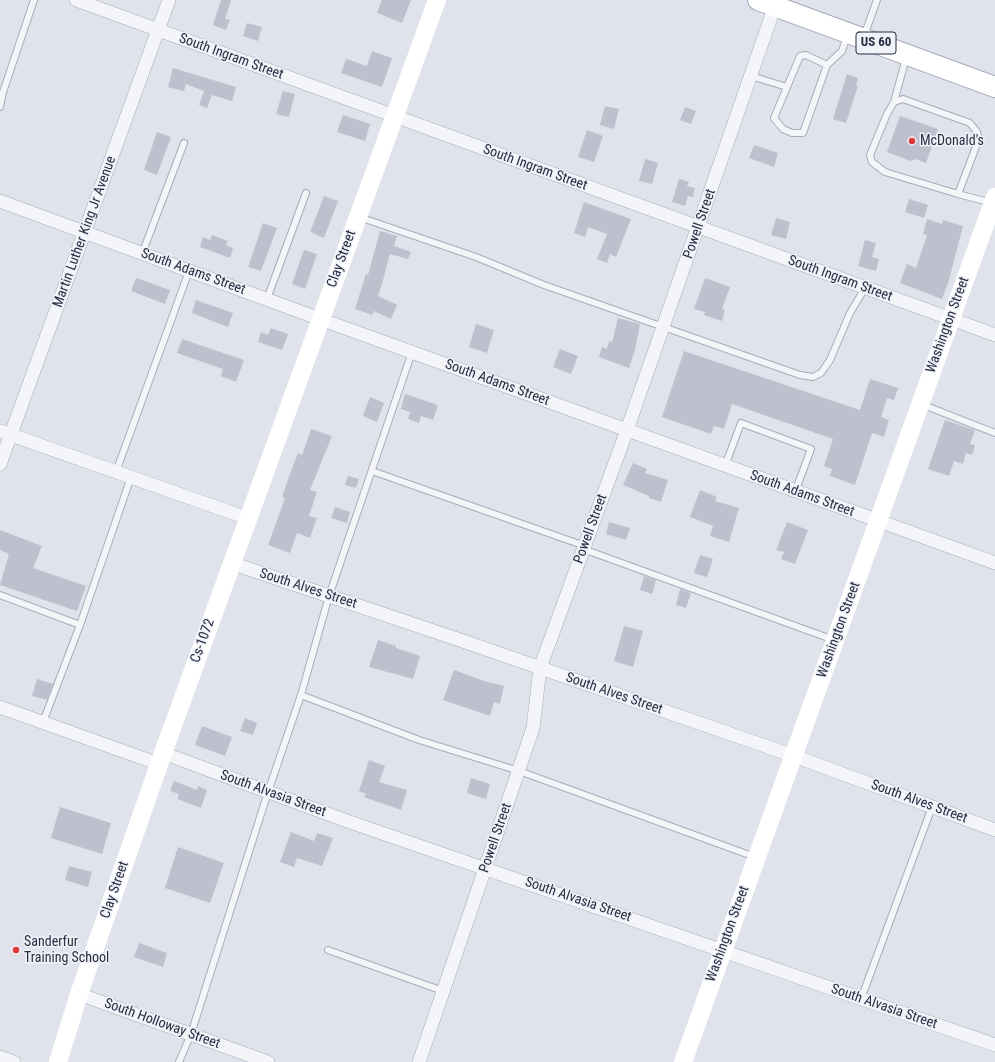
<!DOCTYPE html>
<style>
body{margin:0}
canvas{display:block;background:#e0e3eb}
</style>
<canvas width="995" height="1062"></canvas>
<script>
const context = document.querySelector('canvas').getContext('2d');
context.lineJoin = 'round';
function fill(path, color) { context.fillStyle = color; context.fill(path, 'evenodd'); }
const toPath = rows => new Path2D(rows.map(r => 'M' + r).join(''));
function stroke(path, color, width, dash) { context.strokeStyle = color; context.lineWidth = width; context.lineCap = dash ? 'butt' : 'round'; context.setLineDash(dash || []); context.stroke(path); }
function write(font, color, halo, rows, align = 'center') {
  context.font = font + ' "Roboto Condensed",sans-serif'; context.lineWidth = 3; context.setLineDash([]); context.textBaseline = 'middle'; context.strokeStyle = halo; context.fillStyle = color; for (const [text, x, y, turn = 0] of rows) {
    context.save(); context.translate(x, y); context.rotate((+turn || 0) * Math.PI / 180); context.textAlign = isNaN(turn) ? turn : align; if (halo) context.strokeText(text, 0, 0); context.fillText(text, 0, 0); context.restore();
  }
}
fill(toPath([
 [221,0,231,0,225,19,230,20,226,30,213,25],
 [382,0,411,0,402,23,377,13],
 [247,23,262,27,258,41,243,36],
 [372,51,392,58,382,87,341,73,346,59,367,66],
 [173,68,236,87,232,101,212,95,207,108,199,105,204,91,186,84,184,91,168,87],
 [847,74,858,78,856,85,858,86,846,123,833,119],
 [283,91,295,94,289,117,276,114],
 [605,106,619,109,614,129,600,125],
 [685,107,696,111,691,124,680,120],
 [343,115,370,124,365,141,337,132],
 [900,116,938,129,926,163,915,159,911,161,887,152],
 [587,130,603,136,594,162,578,157],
 [157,132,171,137,157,175,144,170],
 [754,145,778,153,774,167,749,158],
 [645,159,658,163,652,184,639,181],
 [679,179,689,182,687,186,695,188,693,197,688,196,685,206,672,202],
 [324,196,338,201,324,238,310,232],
 [909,199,928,205,924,218,905,212],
 [584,202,631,219,616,257,610,254,607,263,597,259,607,234,588,227,585,237,574,233],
 [776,218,790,222,786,239,771,235],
 [927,219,942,224,943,220,963,226,949,280,942,299,900,283,907,264,916,268,927,235,923,234],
 [263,223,277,228,261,271,248,267],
 [380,231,397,236,394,246,411,252,408,259,390,254,383,280,378,296,397,305,391,319,374,311,372,315,355,309,366,274,368,275],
 [212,235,228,241,226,245,233,248,230,258,200,247,203,237,210,240],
 [865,240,876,243,872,257,879,259,876,271,858,266],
 [304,250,317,254,305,289,292,284],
 [136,278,170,290,165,304,131,291],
 [705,278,730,287,722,309,725,310,722,321,704,315,705,312,694,309],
 [196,300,233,313,228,327,192,313],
 [618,318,640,324,635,350,629,368,599,357,602,347,607,349,609,341,612,342],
 [476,324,494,330,487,353,469,347],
 [271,328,288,334,282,350,258,342,261,332,268,335],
 [182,339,244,360,236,382,221,376,223,369,177,353],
 [560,349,578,356,571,374,553,367],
 [684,351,860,410,870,379,898,388,894,400,887,398,881,417,889,420,884,437,872,433,855,485,830,476,832,469,824,466,833,439,732,404,724,429,714,426,711,434,662,417],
 [405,394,438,405,433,420,421,416,419,423,408,419,410,412,401,409],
 [370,397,384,403,377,422,363,416],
 [945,420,975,430,970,444,975,445,972,455,966,453,963,464,954,461,949,476,928,469],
 [311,429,332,436,310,490,317,492,309,516,317,518,310,538,297,533,290,553,268,545,285,498,282,497,287,482,298,453,302,455],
 [633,463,647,469,645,473,668,480,661,502,649,498,649,496,623,485],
 [348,476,359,479,356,488,345,485],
 [700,490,717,497,715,501,739,508,729,542,710,536,713,526,690,517],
 [335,507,350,512,347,523,331,518],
 [609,522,630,528,626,540,606,534],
 [787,522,808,530,795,564,781,559,784,552,776,550],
 [0,530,42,546,33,568,86,586,77,611,0,585,9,554,0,550],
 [700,555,713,559,707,577,694,573],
 [644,576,656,580,652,594,640,590],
 [680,589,691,593,686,608,676,605],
 [624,626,643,631,633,667,614,661],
 [378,640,396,646,396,648,420,656,413,679,369,667],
 [454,670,484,681,504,686,500,704,494,702,490,716,443,700],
 [37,679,53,684,47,700,32,696],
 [245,718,257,723,253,735,240,731],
 [202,726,232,737,225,756,195,745],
 [369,760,385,766,379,782,407,790,401,810,364,797,366,794,359,791],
 [471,778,490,784,486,799,467,793],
 [174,781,197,790,198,786,207,790,201,808,177,799,179,794,170,791],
 [60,807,111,823,102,854,51,838],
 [291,832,314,841,317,833,333,838,322,866,297,858,294,867,280,862],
 [178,847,224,863,210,903,165,888],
 [69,866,92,872,88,887,65,880],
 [139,943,167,953,163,967,134,957]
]), '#bdc1ce');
const lane = toPath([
 [864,36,877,0],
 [751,76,787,87,774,118,783,129,792,133,803,133,827,65,842,51,847,36],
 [787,87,800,56,806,55,827,65],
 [894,102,906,58],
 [0,107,3,92,34,0],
 [958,194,979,139,977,132,970,123,903,99,894,102,887,114,870,155,872,162,885,172,958,194,992,203],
 [359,217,476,257,544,285,800,375,813,377,821,373,830,360,850,313,865,288],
 [142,254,184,143],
 [267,299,306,193],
 [921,404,995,433],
 [725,466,741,423,811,449,795,492],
 [372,471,585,546],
 [116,472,189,271],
 [583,549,834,640],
 [0,595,80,625],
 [301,695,419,740,519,771,755,857],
 [43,722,80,625,131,477],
 [328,950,443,991],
 [861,999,932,807],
 [179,1062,191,1034,268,792,301,695,329,596,412,352]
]);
const street = toPath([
 [76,0,995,335],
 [0,201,320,319,995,563],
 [0,431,247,518],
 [0,464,169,0],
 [231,563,460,640,794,756,995,830],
 [0,707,159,764],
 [163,753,347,821,995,1045],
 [79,994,268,1062],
 [0,1057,14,1062],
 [419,1062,533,728,540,668,627,430,777,0]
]);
const primary = toPath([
 [758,0,995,87]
]);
stroke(lane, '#a8acb9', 8);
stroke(street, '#a8acb9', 14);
stroke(primary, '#9ea4b8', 22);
stroke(lane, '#f4f5f9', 6);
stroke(street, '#f4f5f9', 13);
stroke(toPath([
 [58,1062,79,994,163,753,437,0],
 [683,1062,995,197]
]), '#fff', 18);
stroke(primary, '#fff', 20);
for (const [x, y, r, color] of [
 [912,141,4,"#dd3b39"],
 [16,950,4,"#dd3b39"]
]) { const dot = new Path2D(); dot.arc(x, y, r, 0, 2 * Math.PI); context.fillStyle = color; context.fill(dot); stroke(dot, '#f0f2f8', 1.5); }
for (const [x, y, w] of [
 [876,43,40]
]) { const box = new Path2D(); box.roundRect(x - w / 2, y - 11, w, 22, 3); context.fillStyle = '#f0f2f8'; context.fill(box); stroke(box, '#272d44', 1); }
write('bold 13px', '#272d44', null, [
 ["US 60",876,43]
]);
write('14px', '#272d44', '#f0f2f8', [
 ["South Ingram Street",231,57,20],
 ["South Ingram Street",535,168,20],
 ["Powell Street",700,224,-71],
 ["Martin Luther King Jr Avenue",85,232,-70],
 ["Clay Street",342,259,-70],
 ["South Adams Street",193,272,20],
 ["South Ingram Street",840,279,20],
 ["Washington Street",948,325,-70],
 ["South Adams Street",497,383,20],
 ["South Adams Street",802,494,20],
 ["Powell Street",591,529,-70],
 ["South Alves Street",308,589,18],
 ["Washington Street",839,630,-70],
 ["Cs-1072",203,641,-70],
 ["South Alves Street",614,694,19],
 ["South Alvasia Street",273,794,20],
 ["South Alves Street",919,802,20],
 ["Powell Street",496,838,-71],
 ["Clay Street",115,890,-71],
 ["South Alvasia Street",578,900,19],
 ["Washington Street",728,934,-70],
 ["South Alvasia Street",884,1007,19],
 ["South Holloway Street",162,1024,20]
]);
write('14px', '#272d44', '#f0f2f8', [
 ["McDonald's",920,141],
 ["Sanderfur",24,942],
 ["Training School",24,958]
], 'left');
</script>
